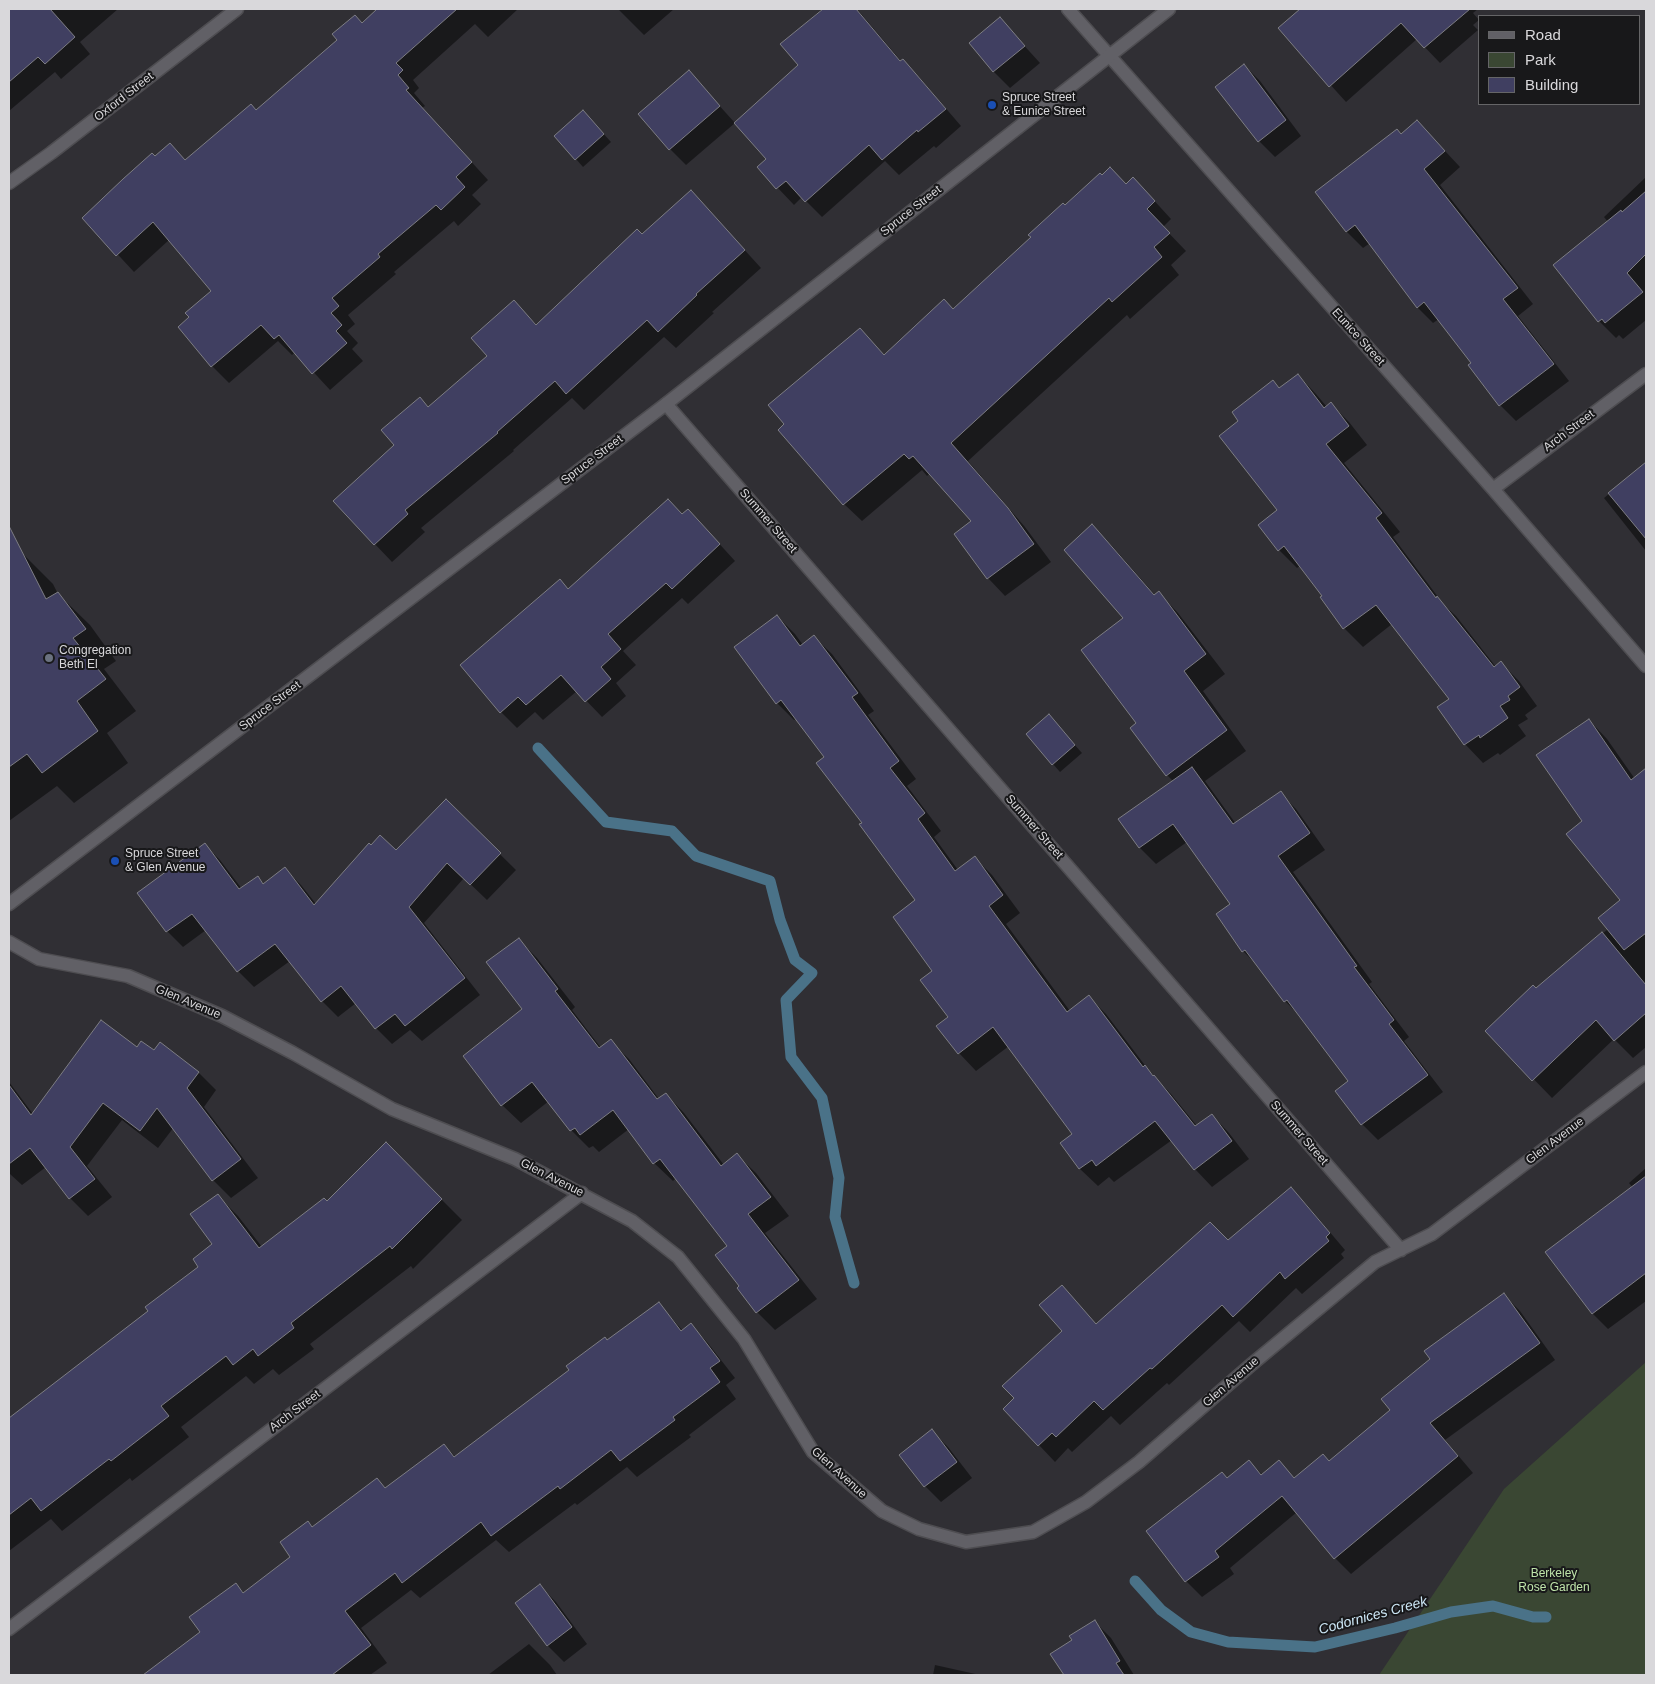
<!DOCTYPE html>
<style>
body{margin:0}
#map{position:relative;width:1655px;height:1684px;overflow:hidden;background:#302f34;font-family:Arial,sans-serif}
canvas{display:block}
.frame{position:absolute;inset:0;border:10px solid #d9d8db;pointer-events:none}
.legend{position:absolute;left:1478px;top:15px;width:162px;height:90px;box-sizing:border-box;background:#18181a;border:1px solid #656567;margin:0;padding:6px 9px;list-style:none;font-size:15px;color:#d9d8db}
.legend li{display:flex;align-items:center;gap:10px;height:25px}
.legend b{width:25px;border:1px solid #656567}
</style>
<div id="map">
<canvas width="1655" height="1684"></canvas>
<div class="frame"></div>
<ul class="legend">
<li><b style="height:6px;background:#616066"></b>Road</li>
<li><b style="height:14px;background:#3a4733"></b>Park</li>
<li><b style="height:14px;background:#403f61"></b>Building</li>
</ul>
</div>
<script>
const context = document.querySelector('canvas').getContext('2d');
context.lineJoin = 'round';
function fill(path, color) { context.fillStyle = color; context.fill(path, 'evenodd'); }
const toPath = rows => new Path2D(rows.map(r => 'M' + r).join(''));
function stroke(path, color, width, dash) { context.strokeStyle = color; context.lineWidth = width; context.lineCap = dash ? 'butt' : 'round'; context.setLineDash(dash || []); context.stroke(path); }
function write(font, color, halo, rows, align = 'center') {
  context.font = font + ' Arial,sans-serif'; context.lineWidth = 4; context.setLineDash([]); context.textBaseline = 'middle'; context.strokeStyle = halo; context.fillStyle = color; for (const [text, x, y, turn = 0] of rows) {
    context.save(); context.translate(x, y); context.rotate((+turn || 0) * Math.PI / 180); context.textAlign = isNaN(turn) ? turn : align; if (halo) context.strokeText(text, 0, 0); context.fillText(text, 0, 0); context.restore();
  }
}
fill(toPath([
 [1646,1362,1646,1675,1379,1675,1504,1489]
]), '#3a4733');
fill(toPath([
 [9,9,118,9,80,42,90,54,61,79,55,72,9,111],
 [379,9,518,9,488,37,475,24,413,80,419,88,414,93,425,106,422,108,488,180,472,195,481,204,458,226,454,221,394,272,396,274,348,315,355,324,347,331,358,343,352,349,363,361,330,390,295,352,292,355,278,341,229,383,212,366,179,327,213,292,169,240,134,272,84,218,170,145,186,161,257,111],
 [618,9,674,9,644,35],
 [822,9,857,9,901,61,902,60,919,77,961,126,936,148,934,146,899,175,885,161,822,217,802,197,794,205,758,167,768,159,800,65,781,44],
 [1302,9,1478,9,1473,13,1479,20,1473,25,1478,30,1440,63,1417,39,1346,102,1280,29],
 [1000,19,1040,63,1010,88,994,72,971,43],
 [1244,65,1260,81,1301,136,1275,157,1259,141],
 [689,72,735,123,686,165,670,149],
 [591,120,611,142,583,167,576,159],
 [1417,121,1460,167,1440,185,1533,304,1518,316,1569,381,1516,421,1500,405,1473,363,1439,319,1433,323,1417,307,1370,243,1363,248,1347,232,1317,193,1401,135],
 [1646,177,1646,320,1623,339,1619,335,1616,338,1599,321,1555,265,1608,222,1604,217],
 [1126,185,1150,196,1171,219,1163,227,1186,251,1171,265,1179,275,1130,319,1127,315,968,461,1025,527,1051,562,1005,596,988,578,956,534,973,522,930,473,927,476,922,470,862,521,844,504,780,430,859,329,885,356,954,310,1065,206],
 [691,191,761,268,712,312,714,313,676,348,664,337,584,410,572,398,513,450,514,451,421,528,425,532,392,562,334,501,395,445,420,399,429,408,489,356,514,302,537,325],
 [1298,375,1316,394,1327,407,1331,404,1349,422,1367,445,1344,463,1400,532,1393,537,1444,605,1456,616,1496,667,1501,663,1519,681,1537,706,1525,715,1528,719,1518,725,1526,736,1500,755,1498,753,1483,763,1465,744,1439,707,1451,699,1392,624,1363,647,1344,628,1322,598,1324,596,1301,565,1297,568,1279,550,1280,389],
 [1646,464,1646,551,1604,498],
 [683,516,704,527,735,561,688,604,682,598,623,651,636,665,616,683,626,696,602,717,577,691,543,720,535,712,517,728,501,712,569,590],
 [1092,526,1112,546,1155,595,1159,593,1178,613,1225,674,1203,691,1246,751,1205,781,1236,824,1280,793,1296,809,1325,850,1293,872,1372,982,1369,984,1409,1037,1404,1041,1443,1092,1378,1140,1362,1124,1350,1081,1301,1017,1285,1001,1259,967,1243,951,1232,904,1187,842,1156,864,1140,848,1120,820,1174,782,1167,775,1138,724,1125,618],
 [22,553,53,584,58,594,90,625,116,661,104,669,136,711,107,733,128,763,74,803,57,786,9,821,9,561],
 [777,616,795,634,803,645,814,637,832,654,874,711,868,715,916,779,907,786,941,831,934,837,958,870,975,858,992,875,1020,913,1006,924,1070,1011,1089,997,1106,1014,1150,1072,1171,1094,1197,1126,1212,1115,1229,1133,1249,1159,1212,1187,1195,1169,1172,1140,1114,1182,1109,1177,1098,1186,1080,1169,1062,1144,1073,1135,1009,1046,976,1071,959,1053,917,901,863,823,825,758,796,719,794,720,777,703],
 [1589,720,1607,739,1635,779,1646,769,1646,1047,1633,1058,1614,1039,1552,1098,1487,1031,1608,929,1622,900,1583,821],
 [1056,724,1082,753,1060,772,1053,764],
 [446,801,516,870,487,900,464,878,424,923,480,995,422,1041,410,1030,392,1044,376,1028,356,1003,338,1017,322,1001,290,961,254,987,238,971,206,930,183,947,167,931,139,893,204,844,220,860,242,889,257,877,265,885,285,869,301,885,316,904,372,846,396,852],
 [519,940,537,958,575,1007,572,1010,601,1048,610,1041,629,1059,659,1099,666,1094,684,1113,724,1165,737,1155,756,1173,789,1216,765,1233,817,1299,775,1330,757,1312,741,1287,729,1247,676,1178,673,1181,654,1163,629,1129,599,1152,593,1146,589,1148,571,1130,549,1101,521,1123,502,1105,464,1056,524,1009],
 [138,1049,154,1052,198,1072,216,1090,204,1107,258,1178,231,1198,213,1180,174,1127,158,1148,122,1120,87,1166,112,1197,88,1216,70,1198,46,1167,22,1185,10,1174,9,1175,9,1082,33,1114],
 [386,1144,462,1220,413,1269,411,1266,310,1344,314,1349,279,1375,273,1369,254,1384,246,1376,181,1427,189,1437,132,1481,130,1478,62,1531,51,1519,9,1551,9,1420,150,1311,200,1267,214,1244,217,1195,238,1216,262,1247,327,1202],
 [1646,1168,1646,1301,1608,1329,1592,1313,1633,1188,1629,1183],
 [1290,1188,1306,1204,1345,1250,1341,1254,1344,1258,1302,1294,1296,1288,1250,1332,1239,1321,1169,1385,1167,1383,1120,1425,1111,1416,1072,1452,1068,1448,1055,1462,1005,1409,1016,1398,1064,1331,1062,1286,1097,1325,1228,1242],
 [1504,1295,1520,1311,1555,1360,1445,1440,1473,1473,1351,1574,1335,1558,1297,1512,1230,1568,1234,1574,1202,1597,1186,1581,1148,1531,1227,1479,1249,1462,1263,1475,1278,1462,1295,1479,1329,1462,1392,1410,1431,1359],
 [658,1303,683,1331,691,1325,707,1342,735,1378,726,1385,736,1399,689,1435,691,1437,637,1477,627,1467,577,1505,575,1503,509,1552,496,1540,420,1598,411,1590,361,1628,387,1663,370,1675,145,1675,202,1632,236,1584,245,1594,292,1557,313,1528,377,1480,386,1489,444,1446,456,1457],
 [932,1431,948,1447,972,1478,941,1502,925,1486,900,1455],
 [540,1586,556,1602,587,1644,564,1662,548,1646,516,1603],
 [1095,1622,1111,1638,1134,1675,1076,1675,1059,1650,1073,1640],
 [529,1644,550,1665,557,1675,488,1675],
 [935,1665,980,1675,933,1675]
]), '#0007');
stroke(toPath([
 [538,748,606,822,672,831,696,856,770,881,780,920,795,960,812,973,786,1000,791,1057,822,1098,839,1178,835,1217,854,1283],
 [1135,1581,1161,1610,1191,1632,1228,1642,1315,1647,1395,1628,1451,1612,1493,1606,1533,1617,1546,1617]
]), '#4a7288', 11);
const building = toPath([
 [9,9,50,9,75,37,45,64,38,57,9,82,9,9],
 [377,9,457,9,396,63,403,70,398,75,409,88,406,90,472,162,456,177,465,187,441,210,436,205,378,254,380,257,332,298,339,306,331,313,342,325,336,331,347,343,312,374,279,335,274,339,261,325,211,367,178,327,189,317,185,313,211,291,153,222,116,256,82,218,123,179,152,153,155,156,170,143,185,160,251,104,256,110,337,40,332,34,355,15,362,23,377,9],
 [823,9,856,9,900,61,903,59,946,109,918,132,917,130,882,160,869,145,805,202,786,181,776,189,757,167,766,159,734,123,798,65,780,44,823,9],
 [1300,9,1470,9,1424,48,1401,23,1329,87,1278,28,1300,9],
 [1000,17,1025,46,993,72,969,43,1000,17],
 [1244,64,1286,120,1258,142,1215,87,1244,64],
 [689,70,720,106,669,150,638,114,689,70],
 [583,110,604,134,575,160,554,136,583,110],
 [1417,120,1445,151,1424,169,1518,288,1503,299,1554,364,1499,406,1468,365,1471,363,1424,302,1417,308,1355,225,1346,232,1315,192,1397,129,1401,134,1417,120],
 [1110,167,1126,184,1133,177,1155,201,1147,209,1170,233,1154,247,1162,257,1112,302,1109,298,951,443,1008,508,1034,544,987,579,954,534,971,521,913,456,909,459,904,454,843,505,778,430,784,424,768,405,860,328,884,355,944,299,953,309,1031,237,1028,235,1063,203,1065,205,1100,173,1102,175,1110,167],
 [691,190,745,250,696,294,697,295,658,332,647,320,566,394,555,381,497,432,498,433,405,510,408,514,374,545,333,501,394,445,381,430,420,397,428,407,487,356,471,338,514,300,536,325,637,229,642,234,691,190],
 [1646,191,1646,254,1627,273,1643,292,1605,323,1602,319,1598,322,1553,265,1621,210,1622,212,1646,191],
 [1298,374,1324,408,1331,402,1349,426,1326,444,1382,513,1376,518,1436,598,1437,596,1494,667,1501,661,1520,687,1508,696,1510,700,1500,706,1508,718,1480,738,1479,735,1464,745,1437,707,1449,699,1376,605,1343,629,1320,597,1322,596,1284,546,1278,551,1258,525,1277,510,1219,436,1238,421,1232,412,1273,380,1279,388,1298,374],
 [1646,462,1646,539,1608,493,1646,462],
 [668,499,682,514,688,509,720,544,672,589,666,583,608,634,621,649,601,667,611,679,585,702,561,675,526,705,518,697,500,713,460,665,560,579,568,589,668,499],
 [1092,524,1154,595,1159,591,1206,654,1184,671,1227,730,1166,776,1130,728,1136,723,1081,650,1123,618,1064,550,1092,524],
 [9,526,46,599,58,592,86,629,73,638,106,679,77,701,98,731,42,773,27,754,9,767,9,526],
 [777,615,800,646,814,635,858,693,852,697,899,761,890,768,925,813,918,819,955,871,975,856,1003,895,989,906,1067,1012,1089,995,1143,1067,1145,1065,1153,1076,1154,1075,1195,1126,1212,1114,1232,1141,1194,1170,1155,1121,1096,1166,1092,1160,1079,1169,1060,1143,1072,1134,993,1027,958,1054,936,1026,948,1017,920,980,932,971,893,917,915,900,859,824,862,823,816,763,824,757,781,700,776,704,734,647,777,615],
 [1049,714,1075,745,1052,765,1026,734,1049,714],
 [1589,719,1631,780,1646,768,1646,933,1624,950,1598,918,1620,900,1566,834,1582,821,1536,755,1589,719],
 [1192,767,1233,824,1281,791,1310,833,1278,856,1357,966,1354,967,1394,1020,1389,1024,1428,1075,1361,1125,1335,1091,1348,1081,1287,1000,1284,1002,1245,950,1242,952,1216,914,1230,904,1173,824,1139,848,1118,819,1192,767],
 [446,799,501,853,470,885,447,863,409,907,465,978,405,1026,395,1014,375,1029,341,986,321,1002,275,944,237,972,192,914,166,932,137,893,205,843,239,889,258,876,263,884,285,867,314,905,369,843,371,845,380,835,396,850,446,799],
 [1602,932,1646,985,1646,1013,1614,1041,1596,1020,1532,1081,1485,1031,1533,985,1536,988,1602,932],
 [519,938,558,989,555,991,599,1048,611,1039,657,1099,666,1093,721,1166,737,1153,771,1197,748,1214,799,1280,756,1313,737,1288,739,1286,715,1255,727,1246,660,1159,653,1164,613,1110,580,1135,575,1128,570,1131,532,1082,501,1106,463,1056,522,1009,486,962,519,938],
 [101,1020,137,1047,141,1041,154,1050,160,1042,199,1072,187,1088,241,1159,212,1181,157,1108,140,1131,103,1103,70,1147,95,1179,69,1199,30,1148,9,1164,9,1085,31,1115,101,1020],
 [386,1142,442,1199,392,1249,390,1246,291,1323,294,1328,258,1356,253,1349,233,1365,226,1356,161,1406,169,1416,111,1461,109,1459,41,1511,31,1498,9,1515,9,1418,148,1311,145,1307,198,1267,193,1259,212,1244,190,1214,218,1194,259,1248,324,1198,327,1201,386,1142],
 [1646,1176,1646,1273,1592,1314,1545,1252,1646,1176],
 [1291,1187,1330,1233,1326,1237,1329,1241,1285,1279,1280,1272,1233,1317,1222,1305,1152,1369,1150,1368,1103,1410,1094,1401,1056,1437,1052,1433,1038,1446,1003,1409,1014,1398,1002,1386,1062,1331,1039,1305,1062,1285,1096,1324,1210,1222,1228,1240,1291,1187],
 [1504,1293,1540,1343,1430,1423,1458,1456,1334,1559,1282,1496,1215,1551,1219,1557,1185,1582,1146,1531,1222,1472,1227,1478,1249,1460,1261,1475,1279,1460,1294,1478,1323,1454,1329,1461,1390,1410,1381,1399,1430,1359,1424,1351,1504,1293],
 [659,1302,681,1331,691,1323,720,1361,710,1368,720,1382,673,1417,675,1420,620,1461,611,1450,560,1489,558,1486,491,1536,481,1522,402,1583,395,1573,345,1611,371,1645,332,1675,143,1675,200,1632,189,1617,236,1583,243,1593,290,1557,280,1542,308,1521,312,1527,377,1478,385,1488,444,1444,454,1457,569,1370,566,1366,605,1337,607,1340,659,1302],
 [932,1429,957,1462,924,1487,899,1455,932,1429],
 [540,1584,572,1627,547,1646,515,1603,540,1584],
 [1095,1620,1120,1661,1116,1663,1124,1675,1064,1675,1050,1654,1072,1640,1069,1636,1095,1620]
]);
fill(building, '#403f61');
stroke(building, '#7d7d83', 1);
const minor = toPath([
 [1068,9,1493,489,1646,666],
 [9,183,51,153,237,9],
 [666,404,1401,1250],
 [1493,489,1646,374],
 [9,942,39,959,128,976,222,1016,293,1053,392,1109,515,1159,632,1221,678,1257,744,1339,813,1452,882,1511,919,1529,966,1542,1033,1532,1086,1502,1139,1462,1252,1364,1375,1262,1432,1234,1646,1072],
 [9,1629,582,1193]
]);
const tertiary = toPath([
 [9,904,666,404,1169,9]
]);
stroke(minor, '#4e4d51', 15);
stroke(tertiary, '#4e4d51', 15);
stroke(minor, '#616066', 12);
stroke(tertiary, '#616066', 12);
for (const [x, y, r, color] of [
 [992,105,5,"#1a4fb4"],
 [49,658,5,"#6b7280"],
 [115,861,5,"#1a4fb4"]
]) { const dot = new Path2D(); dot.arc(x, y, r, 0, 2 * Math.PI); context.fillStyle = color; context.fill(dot); stroke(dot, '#18181a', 2); }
write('12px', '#d9d8db', '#18181a', [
 ["Oxford Street",124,97,-38],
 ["Spruce Street",911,211,-38],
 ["Eunice Street",1358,337,48],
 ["Arch Street",1569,431,-37],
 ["Spruce Street",592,460,-37],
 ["Summer Street",768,521,49],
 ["Spruce Street",270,706,-37],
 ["Summer Street",1034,827,49],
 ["Glen Avenue",188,1002,23],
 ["Summer Street",1299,1133,49],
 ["Glen Avenue",1555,1141,-37],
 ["Glen Avenue",552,1178,27],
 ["Glen Avenue",1231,1382,-41],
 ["Arch Street",295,1411,-37],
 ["Glen Avenue",839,1473,42]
]);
write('12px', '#d9d8db', '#18181a', [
 ["Spruce Street",1002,98],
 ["& Eunice Street",1002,112],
 ["Congregation",59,651],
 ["Beth El",59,665],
 ["Spruce Street",125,854],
 ["& Glen Avenue",125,868]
], 'left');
write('12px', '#bfe4aa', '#18181a', [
 ["Berkeley",1554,1574],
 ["Rose Garden",1554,1588]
]);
write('italic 14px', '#cce6f5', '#18181a', [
 ["Codornices Creek",1373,1616,-15]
]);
</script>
